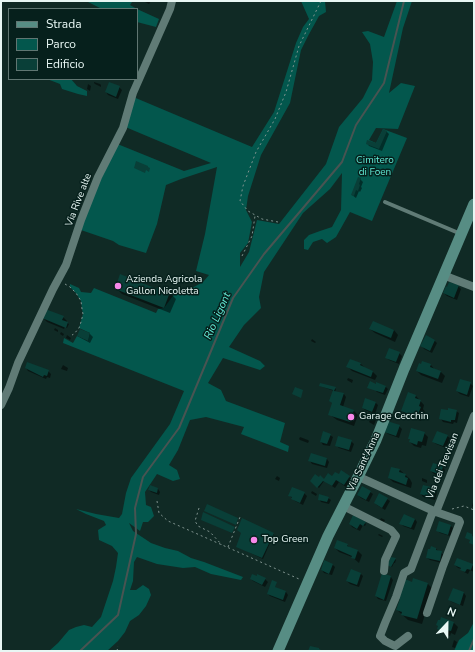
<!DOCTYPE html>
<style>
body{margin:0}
#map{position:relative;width:475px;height:652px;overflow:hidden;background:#102a25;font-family:"Nunito Sans",sans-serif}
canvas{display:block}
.frame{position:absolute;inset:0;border:2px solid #e8f7f4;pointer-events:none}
.legend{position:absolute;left:8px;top:8px;width:130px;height:72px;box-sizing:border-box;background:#06201c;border:1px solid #607672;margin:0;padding:5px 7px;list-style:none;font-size:12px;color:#e8f7f4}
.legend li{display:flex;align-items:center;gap:8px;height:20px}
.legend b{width:20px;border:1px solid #607672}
.north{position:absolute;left:427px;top:604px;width:40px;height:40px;-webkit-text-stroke:3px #06201c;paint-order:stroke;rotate:22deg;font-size:11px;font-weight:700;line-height:16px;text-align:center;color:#e8f7f4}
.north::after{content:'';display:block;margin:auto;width:14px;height:18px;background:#e8f7f4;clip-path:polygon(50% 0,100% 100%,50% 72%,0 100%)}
</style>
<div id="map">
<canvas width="475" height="652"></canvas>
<div class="frame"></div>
<ul class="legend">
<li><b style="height:5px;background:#578d84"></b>Strada</li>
<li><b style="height:11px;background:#03574d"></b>Parco</li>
<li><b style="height:11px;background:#093f38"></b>Edificio</li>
</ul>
<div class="north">N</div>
</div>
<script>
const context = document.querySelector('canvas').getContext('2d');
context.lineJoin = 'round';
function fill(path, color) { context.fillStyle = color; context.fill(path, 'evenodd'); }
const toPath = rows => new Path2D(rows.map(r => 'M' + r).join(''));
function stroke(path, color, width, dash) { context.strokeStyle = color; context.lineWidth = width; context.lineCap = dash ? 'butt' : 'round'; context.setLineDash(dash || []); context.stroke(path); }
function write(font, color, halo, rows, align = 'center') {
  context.font = font + ' "Nunito Sans",sans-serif'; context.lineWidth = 3; context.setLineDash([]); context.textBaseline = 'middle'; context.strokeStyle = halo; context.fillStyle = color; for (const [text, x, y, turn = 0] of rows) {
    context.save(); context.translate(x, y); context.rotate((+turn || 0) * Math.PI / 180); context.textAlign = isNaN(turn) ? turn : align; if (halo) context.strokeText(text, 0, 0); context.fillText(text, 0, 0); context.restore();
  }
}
fill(toPath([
 [86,1,132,1,132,2,130,5,137,9,102,9],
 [301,1,307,1,311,2,313,1,325,1,326,12,319,16,308,36,301,50,290,103,261,155,248,196,246,210,252,222,248,243,240,253,240,267,249,252,257,220,279,224,326,164,339,127,363,98,372,80,373,62,370,44,362,32,368,31,384,37,397,1,412,1,403,28,389,93,401,83,415,86,398,129,376,128,369,140,376,143,383,129,407,138,372,221,350,212,336,237,327,243,322,239,313,242,308,250,304,249,304,240,309,235,320,231,332,227,341,210,342,173,330,189,303,213,264,272,259,297,261,308,244,325,229,347,260,361,265,366,260,370,223,358,208,383,221,390,226,401,285,423,280,442,289,446,288,452,241,434,244,427,206,417,190,420,178,450,169,465,177,470,180,479,173,481,157,474,145,492,146,505,151,507,154,516,148,522,143,522,140,531,129,523,133,531,151,543,165,548,178,551,191,558,204,562,243,577,241,580,211,574,195,567,183,568,157,564,137,557,134,562,133,581,130,590,136,590,143,585,149,589,151,595,146,606,139,615,130,621,125,632,118,641,107,651,49,651,58,643,69,630,76,627,84,625,92,627,101,617,113,581,116,567,118,553,112,546,99,540,98,530,106,525,104,521,86,514,76,509,96,514,119,518,122,514,126,493,131,478,170,424,184,391,63,343,64,338,73,343,77,336,88,341,90,333,79,328,83,314,82,309,81,301,76,293,70,287,70,284,79,288,81,292,91,293,94,288,156,313,158,309,164,308,172,297,177,292,183,290,192,288,203,282,209,275,196,271,205,234,217,167,181,179,166,185,157,224,146,253,119,245,113,241,78,229,115,143,184,171,211,163,123,126,131,96,252,147,274,112,296,43,303,27,309,19],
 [137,9,159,19,156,27,137,22],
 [47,79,71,79,77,86,87,91,87,96,78,94,62,89,60,84],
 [474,622,474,651,454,651,459,640,468,633]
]), '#03574d');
fill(toPath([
 [143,1,151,1,149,4],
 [94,82,100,84,101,85,101,87,95,84,94,83],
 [88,84,91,86,90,91,87,89],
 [119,87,122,90,118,99,108,95,106,92],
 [386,131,389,134,382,151,369,146,367,143,377,144],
 [360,179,363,182,361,187,362,188,360,192,359,191,356,198,352,195],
 [458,286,461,289,457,300,447,296,444,293],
 [116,288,157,290,158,288,170,293,176,299,170,313,122,294],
 [63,317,67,321,67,323,69,324,67,328,65,327,64,329,47,322,43,318],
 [55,328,58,330,58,332,54,330],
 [370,329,394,330,398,335,395,342,375,333],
 [80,330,90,334,93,337,90,343,81,338,78,336],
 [61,332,64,334,63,336,60,334],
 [67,335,71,338,70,340,66,338],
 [312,339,316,342,315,343,311,341],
 [434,340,437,343,432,353,424,349,422,346],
 [399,353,402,356,399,364,389,360,387,358],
 [361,364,365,368,373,372,377,376,375,380,352,371,348,367],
 [63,365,68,368,67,371,61,369],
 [431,365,435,370,441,372,445,376,442,383,421,375,417,371],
 [26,368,48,371,51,374,50,378,47,377,46,379,28,371],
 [348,378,353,380,352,383,347,380],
 [470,383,473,386,469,397,460,394,457,391],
 [320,386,335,388,336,389,335,392,344,394,346,397,343,407,354,411,358,415,354,426,337,420,329,414,333,404,330,401,334,391],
 [385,386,388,389,385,395,377,392,376,391],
 [416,396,424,405,423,409,425,412,421,421,406,415,402,411],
 [375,402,378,405,375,414,365,410,363,408],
 [456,411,459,413,457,423,454,422,453,424,443,422,441,419,448,412],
 [371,418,376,420,374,425,369,422],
 [399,426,402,429,399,438,388,434,385,431],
 [424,433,428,437,426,446,422,445,421,448,414,446,410,442,411,440,409,438],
 [330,435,333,437,330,446,323,445,321,442],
 [447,436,450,438,446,448,436,444,433,442],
 [300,437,308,440,309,441,308,443,300,440,299,439],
 [351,441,354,444,351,452,339,448,336,445],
 [327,459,329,462,327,468,312,464,310,461],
 [443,467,445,470,443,477,434,474,431,471],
 [392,468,400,470,410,479,412,483,411,488,393,482,389,478],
 [277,476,280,478,279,481,275,479],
 [349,477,352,479,346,487,339,482,335,488,324,481,319,488,311,481,324,480,333,478],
 [422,478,427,480,427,483,422,481],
 [158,489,160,492,159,495,151,492,149,490],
 [434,489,437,492,435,500,423,497,421,494],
 [312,491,317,494,316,496,311,493],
 [370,492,373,494,369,502,361,498,358,495],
 [304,493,307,496,303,505,295,501,289,495],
 [328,498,331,500,329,504,321,502,319,499],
 [387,499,390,501,385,510,377,505,375,503],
 [474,499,474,508,472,506],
 [381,518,385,520,384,522,380,520],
 [415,519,417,522,414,530,403,526,401,523],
 [365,523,366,524,365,526,363,525,360,531,352,527,350,524],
 [451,526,453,528,450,536,440,533,437,530],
 [242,533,273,533,274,534,263,559,238,547],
 [379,534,383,536,382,537,378,535],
 [347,545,350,548,358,551,362,555,359,563,352,557,339,552,335,548],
 [436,549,444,555,442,563,430,560,427,558,431,550],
 [395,559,396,560,395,563,394,563,392,567,390,566],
 [332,564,335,567,332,575,324,573,322,570],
 [455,565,472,565,474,567,474,572,470,570,468,574,464,572,462,569,458,568],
 [361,574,363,576,359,587,350,584,347,581],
 [383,575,391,577,393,580,386,601,378,599,376,596],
 [251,579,265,579,268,582,265,587,253,581],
 [411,583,428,584,433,589,422,624,408,620,397,610,401,600,399,599],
 [271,586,286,592,288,595,285,602,270,596,268,594],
 [453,589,464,593,466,596,463,606,452,602,449,600],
 [441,618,454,623,458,627,455,635,451,633,450,636,442,633,438,629],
 [454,640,457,642,455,648,452,647]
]), '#0007');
stroke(toPath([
 [80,651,118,615,136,534,135,508,143,477,179,428,233,298,264,254,342,162,356,125,384,83,404,1],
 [469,651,474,639]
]), '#485452', 2);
fill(toPath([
 [109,82,120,86,116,97,105,92],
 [383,129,387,131,379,149,366,144,367,140,376,143],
 [136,161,148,166,148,167,150,168,149,172,146,170,145,173,134,168],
 [358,177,361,178,359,184,360,185,358,191,356,190,354,196,351,195],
 [120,274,157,289,158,286,170,292,164,308,115,289],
 [449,282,459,285,454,298,443,293,446,286,447,287],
 [45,309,64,316,62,320,68,322,66,328,42,318],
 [373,321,394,330,391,338,369,329],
 [80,329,90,333,88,341,77,336],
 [426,335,435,340,430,351,420,346],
 [389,348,400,352,396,362,385,358],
 [350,359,361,363,360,365,373,371,371,377,346,367],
 [422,361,431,364,430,367,441,371,438,379,416,371,419,363,421,364],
 [27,362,49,370,47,376,44,375,43,377,25,368],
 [460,379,471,382,467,395,456,391],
 [370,381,376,384,376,382,386,386,383,393,367,388],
 [320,383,336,387,334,391,344,393,340,405,354,410,350,422,328,415,332,403,329,401,333,390,319,386],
 [295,387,303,390,301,398,292,394],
 [408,392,416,395,415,398,421,400,419,406,421,407,417,417,401,411],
 [365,398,376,402,372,412,362,408],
 [448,408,457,410,455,420,451,420,451,422,439,419,441,409,448,410],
 [387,421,400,425,396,436,384,432],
 [411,428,425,432,422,442,418,441,417,445,409,442,410,439,408,439],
 [323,431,331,434,327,444,320,442],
 [437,431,448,435,443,446,432,442],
 [338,436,352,440,349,450,335,446],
 [311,453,327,458,325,466,308,461],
 [433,463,443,466,441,475,430,471],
 [391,467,400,469,399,472,406,474,405,477,408,478,406,485,388,478],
 [341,470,350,476,344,485,336,480,332,486,323,481,317,488,310,481,315,474,319,477,320,475,324,479,328,473,332,476,335,472,339,474],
 [150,485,158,488,157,493,148,490],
 [423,485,435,488,432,498,420,494],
 [362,486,371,491,366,500,357,495],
 [292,487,305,492,300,503,291,499,292,497,288,496],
 [379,493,388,498,382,508,374,503],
 [319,494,329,497,327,502,318,500],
 [207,504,238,518,236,525,204,511],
 [203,512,235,527,232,533,201,520],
 [404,514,415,519,411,528,399,524],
 [353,515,366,522,363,526,360,524,357,529,349,524],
 [242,518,274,533,262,558,236,547,241,533,237,530],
 [439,521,451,525,448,535,436,531],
 [467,532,472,534,472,536,474,537,474,545,469,543,470,540,465,538],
 [337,540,348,544,347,546,358,550,355,559,351,558,352,556,334,548],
 [431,546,436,548,436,550,442,551,440,561,426,558,428,549,430,549],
 [391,557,396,558,391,567,387,565],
 [457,558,473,564,471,570,467,569,465,572,460,570,461,568,454,565],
 [324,560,333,564,329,574,321,570],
 [351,569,361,573,357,585,346,581],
 [382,573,391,576,384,600,375,596],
 [252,574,257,576,257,574,266,578,262,585,250,579],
 [413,578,428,583,417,619,401,615,402,612,396,610,400,599,398,599,405,579,412,582],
 [272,580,277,582,275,587,286,591,283,600,267,594],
 [453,588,464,592,460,605,448,600],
 [441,617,454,622,451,631,447,630,445,633,437,629,438,626,436,625,438,620,440,620],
 [310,646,319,648,319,649,323,651,308,651]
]), '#093f38');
stroke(toPath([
 [278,222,262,219,248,211,240,201,243,186,256,152,275,119,286,92,299,46,321,1],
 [242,256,252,236,255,216],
 [65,284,70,287,76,293,81,301,82,309,83,314,81,322,79,328,74,334,72,335],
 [157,501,159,513,168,521,299,579],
 [199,508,195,521,198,526,210,532,222,545],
 [452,509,464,506,474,510],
 [228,547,240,517],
 [117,651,118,646]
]), '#809490', 1, [2, 3]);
stroke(toPath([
 [385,202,461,234]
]), '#607b76', 4);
stroke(toPath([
 [443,275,474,287],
 [1,405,9,388,18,363,53,289,66,265,81,220,98,177,123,128,133,93,170,9,172,1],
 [359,477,436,512,474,416],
 [343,506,391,530,396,536,385,560,384,571],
 [427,613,443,566,460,522,459,520,436,512],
 [408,636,395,646,385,641,380,636,385,623,396,597,404,573,411,569,433,511]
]), '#607b76', 8);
stroke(toPath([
 [278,651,328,536,357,479,376,440,404,369,474,204]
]), '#578d84', 11);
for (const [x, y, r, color] of [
 [118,286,4,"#f888ea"],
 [351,417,4,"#f888ea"],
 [254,540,4,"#f888ea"]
]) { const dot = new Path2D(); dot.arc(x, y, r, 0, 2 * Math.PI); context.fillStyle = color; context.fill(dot); stroke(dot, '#06201c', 1.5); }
write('10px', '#60e8d4', '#06201c', [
 ["Cimitero",375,161],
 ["di Foen",375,173]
]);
write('10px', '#e8f7f4', '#06201c', [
 ["Via Rive alte",79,200,-69],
 ["Via Sant'Anna",364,462,-65],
 ["Via dei Trevisan",443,466,-68]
]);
write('10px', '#e8f7f4', '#06201c', [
 ["Azienda Agricola",126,280],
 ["Gallon Nicoletta",126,292],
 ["Garage Cecchin",359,417],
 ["Top Green",262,540]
], 'left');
write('italic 11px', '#65ebd7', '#06201c', [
 ["Rio Ligont",218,316,-66]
]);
</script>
